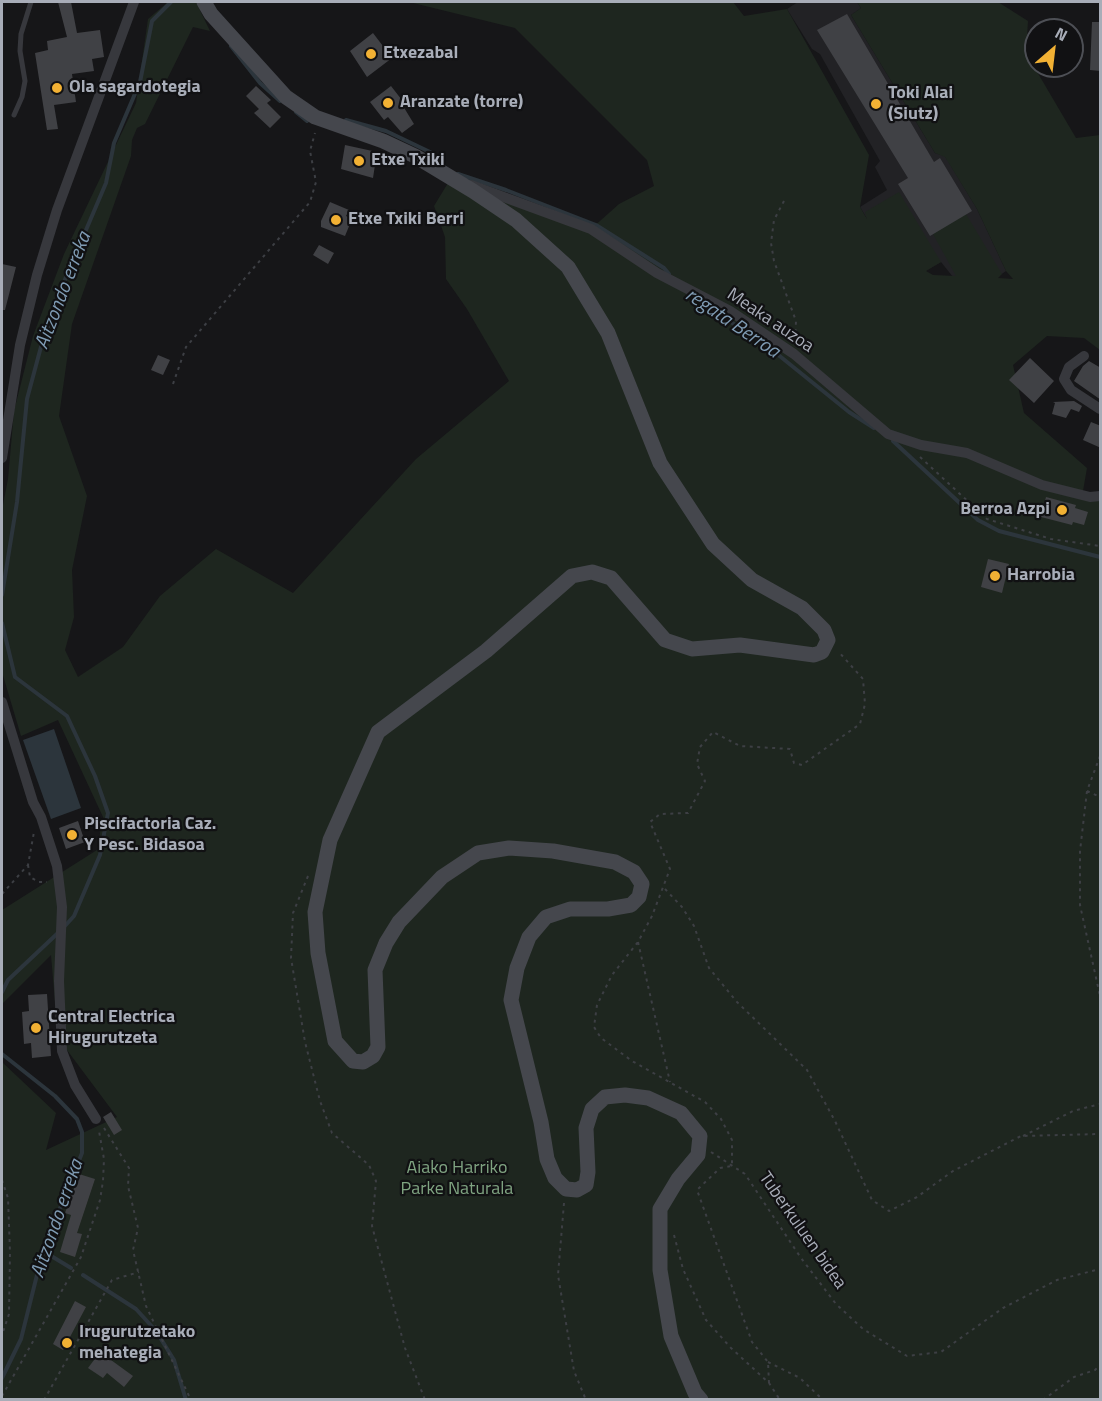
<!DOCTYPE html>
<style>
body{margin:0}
#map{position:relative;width:1102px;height:1401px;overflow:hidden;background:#161618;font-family:"Titillium Web",sans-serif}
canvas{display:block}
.frame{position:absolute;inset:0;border:3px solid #a8adb8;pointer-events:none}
.north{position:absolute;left:1024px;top:18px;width:60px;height:60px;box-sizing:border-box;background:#111113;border:2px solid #4d4f55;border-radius:50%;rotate:28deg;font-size:16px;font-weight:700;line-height:24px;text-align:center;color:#a8adb8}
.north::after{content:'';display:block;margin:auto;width:21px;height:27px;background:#f2b134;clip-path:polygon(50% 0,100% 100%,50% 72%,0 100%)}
</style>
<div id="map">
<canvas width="1102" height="1401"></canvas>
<div class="frame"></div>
<div class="north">N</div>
</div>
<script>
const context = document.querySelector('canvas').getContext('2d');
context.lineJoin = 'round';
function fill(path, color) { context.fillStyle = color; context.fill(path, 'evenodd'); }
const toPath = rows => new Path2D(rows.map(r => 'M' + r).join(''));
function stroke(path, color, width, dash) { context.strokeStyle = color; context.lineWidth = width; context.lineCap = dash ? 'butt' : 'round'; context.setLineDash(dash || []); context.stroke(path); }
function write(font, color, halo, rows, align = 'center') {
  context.font = font + ' "Titillium Web",sans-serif'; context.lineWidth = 4.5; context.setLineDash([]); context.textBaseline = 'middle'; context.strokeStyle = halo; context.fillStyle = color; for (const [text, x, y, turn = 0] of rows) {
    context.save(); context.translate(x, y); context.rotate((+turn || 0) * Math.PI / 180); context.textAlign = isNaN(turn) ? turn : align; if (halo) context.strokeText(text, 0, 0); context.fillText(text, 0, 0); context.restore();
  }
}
fill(toPath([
 [798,2,857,2,861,8,851,15,935,153,945,156,977,209,1006,271,969,297,941,262,906,282,860,207,887,190,875,167,880,161,820,54,812,49,787,9]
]), '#222225');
fill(toPath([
 [168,2,196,2,210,31,193,27,145,124,137,128,132,140,131,156,72,324,59,416,87,496,72,570,74,617,65,650,78,677,123,647,160,596,216,549,293,593,416,459,509,381,467,309,446,279,445,237,434,206,451,178,591,229,619,204,654,186,647,160,515,28,409,2,733,2,744,16,787,9,869,155,860,207,867,219,865,212,899,192,941,262,926,271,933,275,956,276,933,234,966,214,1002,274,998,278,1013,279,1006,271,977,209,945,157,935,153,851,15,861,8,857,2,998,2,1028,21,1026,53,1076,138,1100,135,1100,350,1084,338,1047,336,1013,365,1024,413,1087,468,1083,491,1100,494,1100,1399,2,1399,2,1062,56,1113,46,1150,117,1117,58,1038,51,955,2,1004,2,910,97,850,103,817,58,720,21,736,2,672,2,510,8,479,14,411,33,336,64,254,136,103,148,19]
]), '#1e261f');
fill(toPath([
 [54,729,81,808,51,819,23,740]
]), '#2c353c');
stroke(toPath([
 [231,46,260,83,280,101],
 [296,112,307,121],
 [346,120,386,131,432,153,444,166],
 [458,174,506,190,596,225,664,268,669,274],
 [688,294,766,345,849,412,874,428],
 [893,441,978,520,999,531,1100,557],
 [2,595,17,502,27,399,42,343,66,277,106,183,114,143,140,82,152,21,171,2],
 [2,623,15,677,67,716,95,776,108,813,100,855,74,916,64,927],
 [2,992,8,980,59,932],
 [2,1054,55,1096,77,1119,82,1132,82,1153,43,1251,21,1339,2,1378],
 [43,1251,71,1268],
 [83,1275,136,1309,156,1331,174,1360,186,1400]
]), '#2c353c', 4);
fill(toPath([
 [58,2,71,2,77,33,100,30,104,57,92,59,94,71,72,74,76,102,54,105,58,129,47,130,35,53,48,50,47,41,67,37],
 [847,14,934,162,940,158,972,211,930,236,898,184,908,178,817,30],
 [1092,22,1101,22,1101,71,1090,70],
 [373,33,392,58,367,77,350,51],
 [256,86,271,100,267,103,281,117,270,128,254,113,259,109,246,96],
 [391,86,405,104,403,106,414,124,402,133,388,117,384,120,370,102],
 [345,145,377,152,373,178,341,169],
 [330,202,349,210,346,216,352,219,345,236,321,227,321,221],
 [319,245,334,253,328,264,313,255],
 [2,264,16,267,5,310,2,310],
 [158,355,170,360,163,375,151,370],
 [1030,358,1054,381,1034,403,1009,380],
 [1089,361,1101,368,1101,400,1074,381,1083,366],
 [1074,401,1082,406,1079,412,1071,409,1066,418,1052,414,1055,403,1053,402],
 [1091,422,1101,426,1101,448,1083,440],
 [1046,497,1076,505,1075,508,1088,512,1084,525,1073,522,1072,525,1041,517],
 [988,559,1009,564,1002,593,981,587],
 [78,821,85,842,66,849,59,828],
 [47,994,51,1056,32,1058,31,1043,24,1044,22,1012,29,1011,28,995],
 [111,1112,122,1130,114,1135,103,1117],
 [79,1174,95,1179,77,1233,82,1234,75,1257,60,1252,71,1215,65,1213],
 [75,1301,86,1307,63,1350,53,1344],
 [100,1352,133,1376,124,1387,107,1373,103,1378,88,1368]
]), '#404145');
stroke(toPath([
 [784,201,774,220,771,243,774,261,796,321,795,342],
 [173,384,186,347,310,202,316,182,310,151,315,133],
 [920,457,987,519,1051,539,1100,546],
 [1100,756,1087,791,1080,851,1080,905,1100,996],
 [1087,791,1100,797],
 [28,865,30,877,39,882,47,882],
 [308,876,293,913,291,958,305,1042,320,1101,332,1133,369,1165,376,1181,372,1226,405,1348,425,1400],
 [665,889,682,907,694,926,709,968,737,1002,807,1070,835,1121,872,1200,889,1211,917,1197,953,1171,1021,1136,1100,1134],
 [2,894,28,865,34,832],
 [638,942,670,1082],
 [104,1128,129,1168,128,1186,138,1228,133,1250,146,1306,191,1400],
 [1023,1136,1073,1111,1100,1104],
 [711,1152,745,1174,801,1258,836,1304,863,1329,907,1356,941,1352,1003,1308,1057,1280,1100,1269],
 [2,1180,8,1198,10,1252,9,1314,2,1335],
 [564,1203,558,1275,574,1371,586,1400],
 [674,1235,683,1269,706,1320,731,1348,769,1383,780,1400],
 [768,1362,800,1378,823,1400],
 [769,1383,768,1362,752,1342,697,1190,720,1168,732,1166,732,1140,721,1119,705,1102,632,1061,601,1038,594,1027,597,1005,612,975,638,942,652,916,670,869,650,822,660,814,688,813,705,781,697,764,700,747,713,732,740,746,790,749,794,763,802,765,860,724,865,704,863,679,838,651],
 [2,1396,81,1257,100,1200,103,1181,104,1159,99,1131],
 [44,1400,112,1280,139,1272],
 [1043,1400,1074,1377,1095,1370,1100,1365]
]), '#3d3f44', 2, [3, 4.5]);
stroke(toPath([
 [14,115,22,97,25,81,20,51,21,34,31,2]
]), '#37383d', 5);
stroke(toPath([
 [471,185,591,229,657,273,730,311,794,354,888,434,921,445,967,453,1042,485,1090,497,1100,496],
 [1084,356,1069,367,1064,379,1071,390,1100,409],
 [2,458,20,345,37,275,57,210,134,2],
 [2,702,33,802,41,817,57,866,62,907,59,981,62,1051,75,1085,96,1119]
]), '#37383d', 10);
stroke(toPath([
 [204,2,211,14,286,97,315,117,383,141,415,156,473,191,516,220,568,267,608,333,660,463,713,544,752,580,802,608,824,630,828,640,822,652,814,655,740,645,692,649,665,640,611,578,592,572,572,576,486,651,378,732,330,840,315,912,318,953,335,1041,353,1061,363,1062,373,1056,378,1047,375,970,386,943,399,922,442,877,478,853,509,848,553,851,615,862,634,872,642,884,639,897,631,905,608,909,570,909,546,917,529,937,517,968,511,1000,541,1122,547,1159,555,1178,566,1189,577,1190,586,1185,588,1172,586,1128,592,1109,605,1097,625,1095,648,1098,681,1113,700,1136,698,1155,678,1179,660,1209,660,1270,671,1336,695,1393,701,1400]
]), '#45474d', 15);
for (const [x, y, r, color] of [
 [371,54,6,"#f2b134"],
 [57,88,6,"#f2b134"],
 [388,103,6,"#f2b134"],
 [876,104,6,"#f2b134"],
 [359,161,6,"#f2b134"],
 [336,220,6,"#f2b134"],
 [1062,510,6,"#f2b134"],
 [995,576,6,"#f2b134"],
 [72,835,6,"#f2b134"],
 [36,1028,6,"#f2b134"],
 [67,1343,6,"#f2b134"]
]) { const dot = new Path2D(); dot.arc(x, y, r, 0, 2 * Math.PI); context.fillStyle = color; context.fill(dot); stroke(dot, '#111113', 2); }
write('bold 18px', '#a8adb8', '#111113', [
 ["Etxezabal",383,54],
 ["Ola sagardotegia",69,88],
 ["Toki Alai",888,94],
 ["(Siutz)",888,115],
 ["Aranzate (torre)",400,103],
 ["Etxe Txiki",371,161],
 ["Etxe Txiki Berri",348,220],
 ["Berroa Azpi",1050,510,"right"],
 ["Harrobia",1007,576],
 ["Piscifactoria Caz.",84,825],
 ["Y Pesc. Bidasoa",84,846],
 ["Central Electrica",48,1018],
 ["Hirugurutzeta",48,1039],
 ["Irugurutzetako",79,1333],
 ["mehategia",79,1354]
], 'left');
write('18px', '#a8adb8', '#111113', [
 ["Meaka auzoa",770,321,34],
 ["Tuberkuluen bidea",802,1231,55]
]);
write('18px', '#7fa381', '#111113', [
 ["Aiako Harriko",457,1169],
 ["Parke Naturala",457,1190]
]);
write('italic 20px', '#7f9bb3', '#111113', [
 ["Aitzondo erreka",64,291,-69],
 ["regata Berroa",732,324,34],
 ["Aitzondo erreka",58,1219,-71]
]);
</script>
